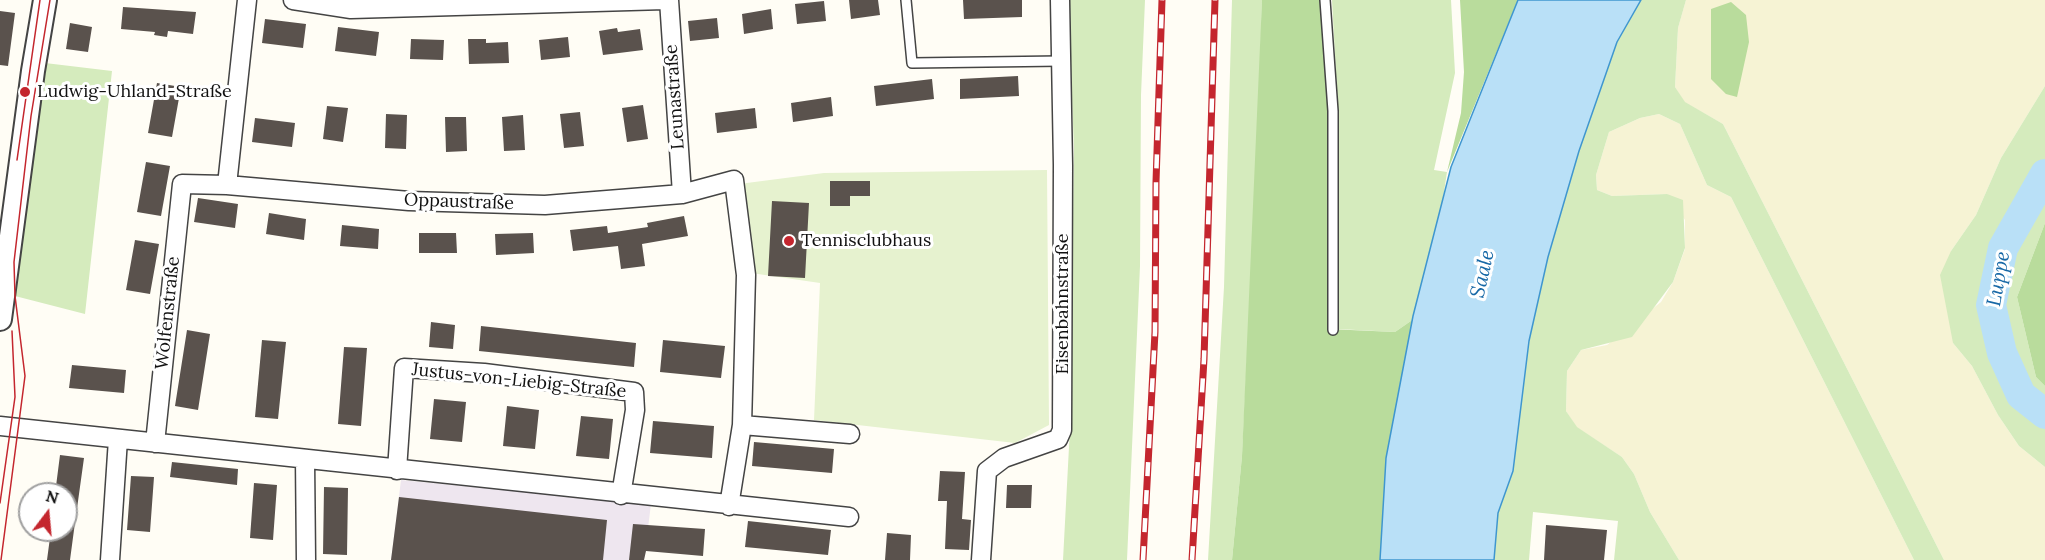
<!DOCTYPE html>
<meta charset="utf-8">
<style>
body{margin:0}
#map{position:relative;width:2045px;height:560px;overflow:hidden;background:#fffdf5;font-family:Lora,serif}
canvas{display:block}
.north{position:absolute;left:18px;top:482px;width:60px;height:60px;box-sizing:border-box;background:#fff;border:2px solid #a0a0a0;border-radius:50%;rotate:16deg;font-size:16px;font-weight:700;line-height:24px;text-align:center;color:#111}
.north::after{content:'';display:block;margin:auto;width:21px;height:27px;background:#c4262e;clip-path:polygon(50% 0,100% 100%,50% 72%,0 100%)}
</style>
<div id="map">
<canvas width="2045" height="560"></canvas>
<div class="north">N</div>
</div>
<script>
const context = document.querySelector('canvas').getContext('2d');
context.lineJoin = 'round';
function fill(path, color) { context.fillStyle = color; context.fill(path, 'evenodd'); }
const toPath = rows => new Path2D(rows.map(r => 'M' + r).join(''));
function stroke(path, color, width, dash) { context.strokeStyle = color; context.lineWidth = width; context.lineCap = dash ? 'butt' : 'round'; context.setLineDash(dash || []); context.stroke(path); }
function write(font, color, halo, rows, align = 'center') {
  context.font = font + ' Lora,serif'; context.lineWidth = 6; context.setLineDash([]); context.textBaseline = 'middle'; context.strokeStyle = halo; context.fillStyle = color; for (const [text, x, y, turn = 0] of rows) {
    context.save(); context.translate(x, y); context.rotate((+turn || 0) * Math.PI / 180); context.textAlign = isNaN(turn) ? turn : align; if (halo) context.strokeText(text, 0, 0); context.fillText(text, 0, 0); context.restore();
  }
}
fill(toPath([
 [401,480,651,504,644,560,391,560]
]), '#eee6ef');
fill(toPath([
 [1686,0,2045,0,2045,86,2001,158,1976,215,1951,251,1953,343,1972,366,1998,415,2019,446,2045,467,2045,560,1944,560,1723,124,1684,102,1675,87,1678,28],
 [1659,114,1680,124,1707,185,1731,197,1914,560,1679,560,1650,512,1634,474,1622,457,1576,427,1566,411,1567,371,1581,350,1607,345,1661,302,1673,282,1685,249,1685,220,1667,194,1612,196,1597,190,1596,175,1609,132,1640,118]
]), '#f6f3d4');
fill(toPath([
 [1068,0,1145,0,1141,95,1140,266,1127,560,1063,560,1070,428,1074,148],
 [1232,0,1262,0,1258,138,1242,456,1232,560,1208,560,1224,287],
 [1332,0,1451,0,1455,73,1434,170,1447,172,1437,238,1418,316,1395,332,1337,329,1338,111],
 [1641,0,1686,0,1678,28,1675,87,1685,102,1723,124,1944,560,1914,560,1731,197,1707,185,1680,124,1659,114,1640,118,1609,132,1596,175,1597,190,1612,196,1667,194,1683,200,1685,248,1673,282,1632,337,1581,350,1567,371,1566,411,1577,427,1622,457,1634,474,1650,512,1679,560,1614,560,1618,521,1533,512,1529,560,1494,560,1498,513,1513,471,1529,341,1548,257,1579,151,1617,42],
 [45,63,112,71,85,314,15,296],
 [2045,86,2045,223,2017,297,2036,377,2045,386,2045,467,2019,446,1998,415,1972,366,1953,343,1940,275,1951,251,1976,215,2001,158]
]), '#d5ebbd');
fill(toPath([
 [1262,0,1322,0,1328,106,1328,329,1395,332,1418,316,1386,560,1232,560,1242,456],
 [1460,0,1518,0,1447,172,1461,113,1464,72],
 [1731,2,1746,15,1749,42,1737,97,1726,94,1711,79,1711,9],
 [2045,223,2045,386,2036,377,2017,297]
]), '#b9dc9c');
fill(toPath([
 [1047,170,1049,425,1015,443,814,420,820,283,751,273,739,184,824,173]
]), '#e6f2cf');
const water = toPath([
 [1518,0,1641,0,1617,42,1579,151,1548,257,1529,341,1513,471,1498,513,1494,560,1380,560,1386,458,1413,316,1451,167,1518,0]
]);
fill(water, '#b9e0f7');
stroke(water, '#3f96cf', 1.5);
stroke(toPath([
 [2045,174,2003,248,1991,305,2002,353,2021,395,2045,414]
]), '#b9e0f7', 30);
fill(toPath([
 [849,0,878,0,880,15,851,19],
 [963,0,1022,0,1022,17,964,19],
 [824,1,826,21,797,24,795,4],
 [123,7,196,12,193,34,168,31,167,37,154,35,155,32,121,29],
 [771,9,773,29,744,34,742,14],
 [0,11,15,13,8,66,0,65],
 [717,18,719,38,690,41,688,21],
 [265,19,306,24,303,48,262,43],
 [70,23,92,27,88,52,66,49],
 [338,27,379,32,376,56,335,51],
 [617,28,618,32,640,29,643,50,603,55,599,31],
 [568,37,570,57,541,60,539,40],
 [411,39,444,40,443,60,410,59],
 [468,39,486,39,486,43,508,42,509,63,469,64],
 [1018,76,1019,96,960,99,960,79],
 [932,79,934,99,876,106,874,86],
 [157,83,181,87,172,137,148,133],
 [831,97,833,116,793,122,791,103],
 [643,105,648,139,627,142,622,108],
 [327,106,348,108,343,142,323,139],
 [755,108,757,128,717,133,715,113],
 [580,112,584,146,564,148,560,114],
 [386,114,407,115,406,149,385,148],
 [523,115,525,150,504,151,502,117],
 [445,117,466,117,467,151,446,152],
 [255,118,295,123,292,147,252,142],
 [146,162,170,166,161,216,137,212],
 [830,181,870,181,870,196,850,196,850,206,830,206],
 [198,198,238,204,235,228,194,222],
 [772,201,809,203,805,278,768,276],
 [269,213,306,219,304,240,266,234],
 [684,216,688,236,642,244,645,266,621,269,618,246,573,251,570,230,607,226,608,233,648,227,647,223],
 [342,225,379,229,378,249,340,246],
 [419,233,456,233,457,253,419,253],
 [533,233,534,253,496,255,495,234],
 [135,240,159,244,150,294,126,290],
 [431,322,455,325,453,349,429,347],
 [481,326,636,343,634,367,479,351],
 [187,330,210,334,198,410,175,406],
 [262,340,286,342,278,419,255,417],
 [663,340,725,346,721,378,660,372],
 [344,347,367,348,361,426,338,424],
 [72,365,126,370,124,393,69,388],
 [434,399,466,402,462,442,430,439],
 [507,406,539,410,535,449,503,446],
 [581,416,613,419,609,459,576,456],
 [653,421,714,426,712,458,650,453],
 [754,442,834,449,832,473,752,466],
 [60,455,84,458,74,530,66,529,66,494,55,494],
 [172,462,238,469,237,485,170,477],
 [940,471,965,472,962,519,971,520,969,550,945,549,947,501,938,501],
 [131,476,154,477,150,532,127,530],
 [254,483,277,485,273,540,250,538],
 [1007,485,1032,485,1031,508,1006,508],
 [324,487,348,488,347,555,323,554],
 [399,497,607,520,603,560,391,560],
 [748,521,831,530,828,555,745,547],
 [633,524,705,529,703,556,646,551,644,560,629,560],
 [1546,525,1607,530,1604,560,1544,560],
 [51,530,74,530,70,560,47,560],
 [887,533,911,535,910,560,885,560]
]), '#5a524d');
const service = toPath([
 [906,0,912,63,1061,61],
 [1325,0,1333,111,1333,330]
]);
const minor = toPath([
 [293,0,351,9,665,0],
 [669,0,682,194],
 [227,185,247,0],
 [742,425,850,434],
 [0,426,849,517],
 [155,443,182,184,227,185,409,201,545,205,682,194,734,180,746,275,742,425,729,506],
 [305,459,306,560],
 [397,470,404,368,484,373,634,392,635,410,621,495],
 [110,560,118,439],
 [981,560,987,471,1004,458,1058,439,1062,430,1063,165,1060,0]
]);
const tertiary = toPath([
 [0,319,33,71,45,0]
]);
stroke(service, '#444', 12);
stroke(minor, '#444', 21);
stroke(tertiary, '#444', 26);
stroke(service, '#fff', 9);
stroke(minor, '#fff', 18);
stroke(tertiary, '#fff', 22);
stroke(toPath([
 [17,160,40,0],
 [0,503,15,397,12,331],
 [1,560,25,376,15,296,14,262,31,116,50,0]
]), '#c4262e', 1.5);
const rail = toPath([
 [1143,560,1155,332,1156,182,1162,0],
 [1192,560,1204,359,1215,0]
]);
stroke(rail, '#c4262e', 7);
stroke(rail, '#fff', 4.5, [14]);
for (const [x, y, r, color] of [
 [25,92,6,"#c4262e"],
 [789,241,6,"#c4262e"]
]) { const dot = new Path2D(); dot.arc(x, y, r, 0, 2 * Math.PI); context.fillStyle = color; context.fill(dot); stroke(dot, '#fff', 2); }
write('18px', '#111', '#fff', [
 ["Ludwig-Uhland-Straße",37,92],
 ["Tennisclubhaus",801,241]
], 'left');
write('18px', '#111', '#fff', [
 ["Leunastraße",675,97,-94],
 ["Oppaustraße",459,202,2],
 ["Eisenbahnstraße",1063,304,-90],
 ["Wolfenstraße",168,313,-84],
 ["Justus-von-Liebig-Straße",519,381,6]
]);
write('italic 20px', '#1768a6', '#fff', [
 ["Saale",1483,274,-77],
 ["Luppe",1999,279,-80]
]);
</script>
